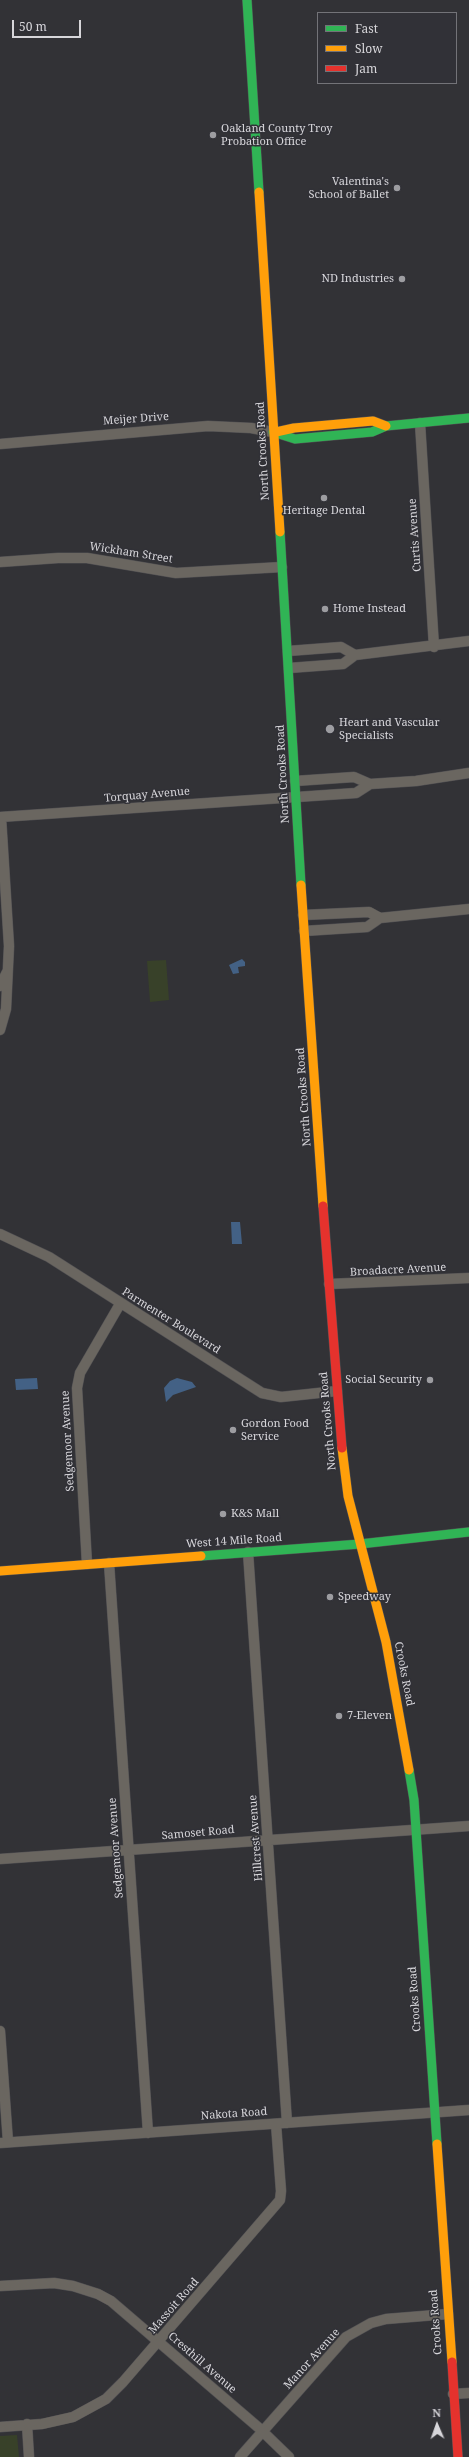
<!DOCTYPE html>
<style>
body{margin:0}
#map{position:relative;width:469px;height:2457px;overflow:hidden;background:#323236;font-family:"Noto Serif",serif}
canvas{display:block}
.legend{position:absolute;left:317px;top:12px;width:140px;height:72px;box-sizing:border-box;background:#313137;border:1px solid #737378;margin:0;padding:5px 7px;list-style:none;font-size:12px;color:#d7d6da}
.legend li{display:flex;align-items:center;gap:8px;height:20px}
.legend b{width:20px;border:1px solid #737378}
.north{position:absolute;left:417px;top:2405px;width:40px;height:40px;-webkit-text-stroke:3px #313137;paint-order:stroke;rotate:358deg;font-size:11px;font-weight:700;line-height:16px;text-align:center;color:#d7d6da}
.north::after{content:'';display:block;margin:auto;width:14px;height:18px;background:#d7d6da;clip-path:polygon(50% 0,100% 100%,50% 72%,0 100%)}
.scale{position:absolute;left:12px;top:20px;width:69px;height:18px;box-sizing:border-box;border:2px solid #d7d6da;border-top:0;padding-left:5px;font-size:12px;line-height:14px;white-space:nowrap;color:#d7d6da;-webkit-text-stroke:3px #313137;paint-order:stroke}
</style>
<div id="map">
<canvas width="469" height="2457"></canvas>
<ul class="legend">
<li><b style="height:5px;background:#30b455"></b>Fast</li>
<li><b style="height:5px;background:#ff9f0a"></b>Slow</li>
<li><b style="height:5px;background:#e5322d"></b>Jam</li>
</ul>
<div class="north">N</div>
<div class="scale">50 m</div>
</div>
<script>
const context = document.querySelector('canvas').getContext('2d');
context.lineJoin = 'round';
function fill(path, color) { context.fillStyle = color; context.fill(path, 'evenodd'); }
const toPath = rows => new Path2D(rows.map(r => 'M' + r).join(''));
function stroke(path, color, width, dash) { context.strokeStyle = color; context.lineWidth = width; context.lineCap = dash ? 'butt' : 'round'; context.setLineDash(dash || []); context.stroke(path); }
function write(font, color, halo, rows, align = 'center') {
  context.font = font + ' "Noto Serif",serif'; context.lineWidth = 3; context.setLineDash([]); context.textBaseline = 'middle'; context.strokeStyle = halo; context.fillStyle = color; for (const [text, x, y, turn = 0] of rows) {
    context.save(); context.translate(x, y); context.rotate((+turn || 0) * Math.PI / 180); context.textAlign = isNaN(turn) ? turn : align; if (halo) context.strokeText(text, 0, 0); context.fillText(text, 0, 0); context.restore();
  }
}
fill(toPath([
 [166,960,169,1000,150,1002,147,961],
 [17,2435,19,2457,0,2457,0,2436]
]), '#384129');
fill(toPath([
 [242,959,245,962,245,966,238,967,239,973,233,974,229,965],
 [231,1222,240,1222,242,1244,232,1244],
 [37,1378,38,1389,16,1390,15,1379],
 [177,1378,192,1382,196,1387,173,1395,166,1402,164,1388,170,1381]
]), '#436185');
const street = toPath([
 [420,423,434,647],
 [0,444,208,426,251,428,273,432],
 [0,562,58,558,87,558,176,573,282,567],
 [288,651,341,647,355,655],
 [289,668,343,664,355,655,469,641],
 [295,781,354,777,370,784],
 [0,817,356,793,370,784,416,781,469,773],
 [303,915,369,912,380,918],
 [304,931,367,927,380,918,469,909],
 [0,986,7,972],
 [0,1030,6,1009,9,946,1,817],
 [0,1234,49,1257,262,1393,281,1397,337,1391],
 [329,1284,469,1278],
 [248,1552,287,2123],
 [109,1563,148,2133],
 [87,1564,77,1388,80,1373,120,1304],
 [0,1859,469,1826],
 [0,2031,8,2142],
 [0,2143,469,2110],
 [0,2286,54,2283,73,2286,98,2294,111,2301,259,2428,289,2457],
 [453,2394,469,2393],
 [27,2424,29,2457],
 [0,2427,42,2424,73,2417,106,2399,123,2382,280,2200,281,2191,276,2124],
 [240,2457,346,2337,371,2323,386,2319,448,2314]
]);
const fast = toPath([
 [247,0,259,192],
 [273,432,295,439,372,432,386,426,469,418],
 [280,532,301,885],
 [201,1556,360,1544,469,1532],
 [409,1770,414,1800,437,2144]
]);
const slow = toPath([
 [259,192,280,532],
 [276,432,294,428,373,421,386,426],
 [301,885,323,1206],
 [342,1448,348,1496,386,1642,409,1770],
 [0,1571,201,1556],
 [437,2144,452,2362]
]);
const jam = toPath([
 [323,1206,342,1448],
 [452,2362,458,2457]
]);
stroke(street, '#515053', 11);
stroke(fast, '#515053', 10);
stroke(slow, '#515053', 10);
stroke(jam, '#515053', 10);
stroke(street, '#6a6660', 10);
stroke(fast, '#30b455', 9);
stroke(slow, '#ff9f0a', 9);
stroke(jam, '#e5322d', 9);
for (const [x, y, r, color] of [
 [213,135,4,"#9d9da1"],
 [397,188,4,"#9d9da1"],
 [402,279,4,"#9d9da1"],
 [324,498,4,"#9d9da1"],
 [325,609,4,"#9d9da1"],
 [330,729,5,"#9d9da1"],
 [430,1380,4,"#9d9da1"],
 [233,1430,4,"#9d9da1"],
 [223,1514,4,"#9d9da1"],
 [330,1597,4,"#9d9da1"],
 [339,1716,4,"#9d9da1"]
]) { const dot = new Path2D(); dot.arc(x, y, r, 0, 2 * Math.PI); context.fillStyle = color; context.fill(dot); stroke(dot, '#313137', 1.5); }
write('11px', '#d7d6da', '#313137', [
 ["Oakland County Troy",221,129],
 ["Probation Office",221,142],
 ["Valentina's",389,182,"right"],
 ["School of Ballet",389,195,"right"],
 ["ND Industries",394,279,"right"],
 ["Heritage Dental",324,511,"center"],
 ["Home Instead",333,609],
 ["Heart and Vascular",339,723],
 ["Specialists",339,736],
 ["Social Security",422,1380,"right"],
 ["Gordon Food",241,1424],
 ["Service",241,1437],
 ["K&S Mall",231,1514],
 ["Speedway",338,1597],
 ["7-Eleven",347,1716]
], 'left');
write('11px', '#d7d6da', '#313137', [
 ["Meijer Drive",136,419,-4],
 ["North Crooks Road",263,451,-93],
 ["Curtis Avenue",415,535,-94],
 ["Wickham Street",131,553,9],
 ["North Crooks Road",283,774,-93],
 ["Torquay Avenue",147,795,-5],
 ["North Crooks Road",304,1097,-94],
 ["Broadacre Avenue",398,1270,-3],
 ["Parmenter Boulevard",171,1321,32],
 ["North Crooks Road",328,1421,-95],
 ["Sedgemoor Avenue",68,1441,-93],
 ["West 14 Mile Road",234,1541,-4],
 ["Crooks Road",404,1674,79],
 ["Samoset Road",198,1833,-5],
 ["Hillcrest Avenue",256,1838,-94],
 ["Sedgemoor Avenue",116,1848,-94],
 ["Crooks Road",415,1999,-94],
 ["Nakota Road",234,2114,-4],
 ["Massoit Road",174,2306,-49],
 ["Crooks Road",436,2322,-94],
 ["Manor Avenue",312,2359,-48],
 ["Cresthill Avenue",202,2363,41]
]);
</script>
